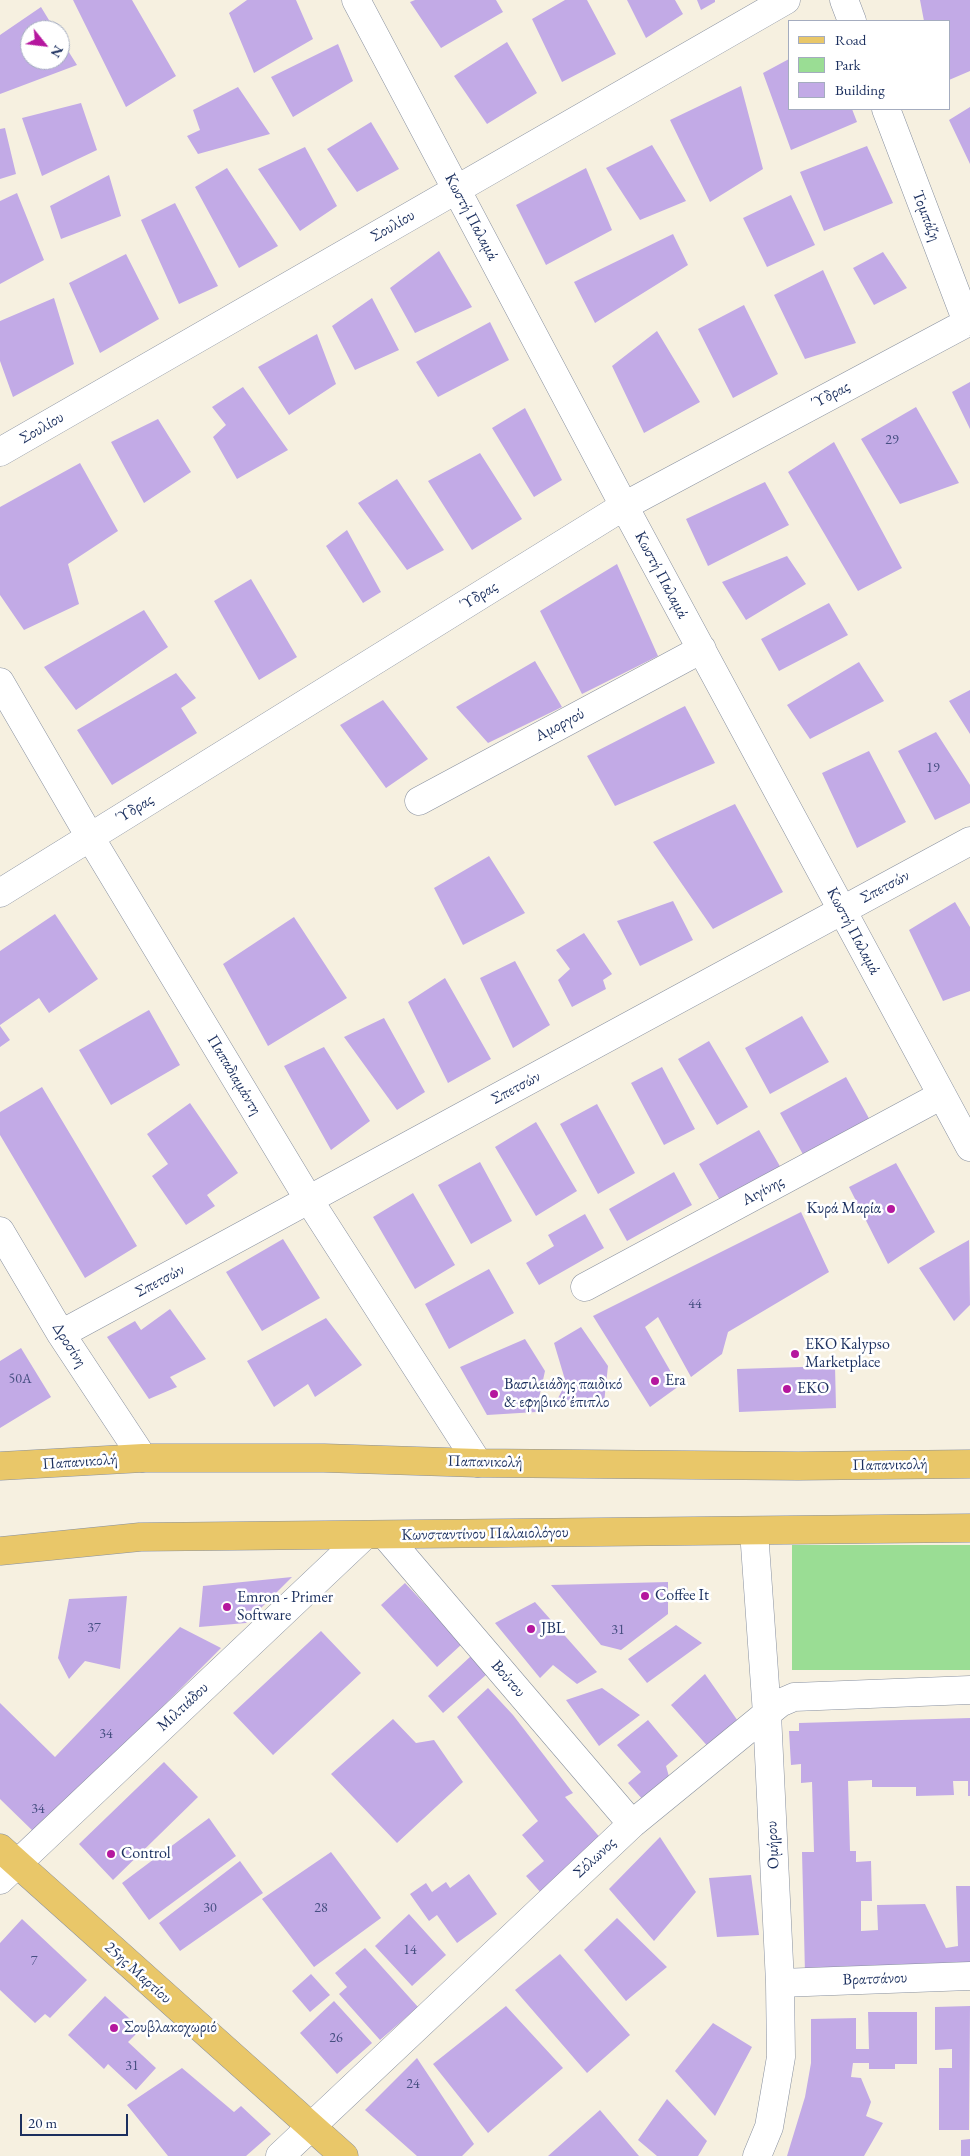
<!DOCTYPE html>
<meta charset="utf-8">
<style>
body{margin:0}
#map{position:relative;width:970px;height:2156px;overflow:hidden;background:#f6f0e0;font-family:"EB Garamond",serif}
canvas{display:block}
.legend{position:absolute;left:788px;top:20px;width:162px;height:90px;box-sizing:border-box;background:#fff;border:1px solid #a4acbf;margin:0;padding:6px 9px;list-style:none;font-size:15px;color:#1b2f5e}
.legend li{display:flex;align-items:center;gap:10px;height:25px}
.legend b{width:25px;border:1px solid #a4acbf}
.north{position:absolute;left:20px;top:20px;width:50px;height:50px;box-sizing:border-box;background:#fff;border:1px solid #a4acbf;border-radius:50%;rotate:119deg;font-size:14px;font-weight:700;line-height:20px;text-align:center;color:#1b2f5e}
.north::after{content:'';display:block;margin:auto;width:18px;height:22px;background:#b5179e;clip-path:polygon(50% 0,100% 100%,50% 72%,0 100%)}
.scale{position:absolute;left:20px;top:2114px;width:108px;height:22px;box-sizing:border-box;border:2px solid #1b2f5e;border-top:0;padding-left:6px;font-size:15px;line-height:18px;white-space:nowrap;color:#1b2f5e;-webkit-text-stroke:4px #fff;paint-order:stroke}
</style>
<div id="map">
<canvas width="970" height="2156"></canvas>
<ul class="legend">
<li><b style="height:6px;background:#e9c769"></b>Road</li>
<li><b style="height:14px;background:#9add94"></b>Park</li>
<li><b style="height:14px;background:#c2aae6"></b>Building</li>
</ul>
<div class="north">N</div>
<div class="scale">20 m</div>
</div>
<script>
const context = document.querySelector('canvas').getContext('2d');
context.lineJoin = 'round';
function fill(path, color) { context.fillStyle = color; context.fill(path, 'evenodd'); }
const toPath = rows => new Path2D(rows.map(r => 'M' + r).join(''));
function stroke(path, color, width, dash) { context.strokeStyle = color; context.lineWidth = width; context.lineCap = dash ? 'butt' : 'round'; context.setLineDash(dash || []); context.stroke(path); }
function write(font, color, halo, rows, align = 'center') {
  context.font = font + ' "EB Garamond",serif'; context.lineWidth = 5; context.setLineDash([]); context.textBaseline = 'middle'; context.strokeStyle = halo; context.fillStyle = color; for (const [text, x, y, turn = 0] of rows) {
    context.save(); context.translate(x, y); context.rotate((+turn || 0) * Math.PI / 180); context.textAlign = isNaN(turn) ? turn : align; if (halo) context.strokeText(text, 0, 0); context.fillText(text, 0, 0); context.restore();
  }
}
fill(toPath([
 [792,1545,970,1545,970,1670,792,1670]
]), '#9add94');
fill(toPath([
 [73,0,132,0,176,76,126,107],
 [247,0,296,0,313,39,254,73,229,13],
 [415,0,496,0,503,12,441,48,410,2],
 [565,0,587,0,616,54,562,82,532,19],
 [627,0,675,0,683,14,646,38],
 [697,0,715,0,715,2,701,10],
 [920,0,970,0,970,71,949,80,949,21,924,21],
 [41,7,55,30,30,30,30,60,60,60,60,38,77,65,0,94,0,35],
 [507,42,537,93,487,124,454,76],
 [338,44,353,81,293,117,271,77],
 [789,59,789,109,852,109,857,122,791,150,763,73],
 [741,86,763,169,710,202,670,120],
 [238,87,270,134,198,154,187,136,200,130,193,110],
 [81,103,97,150,42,176,22,118],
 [970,107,970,164,949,120],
 [371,122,399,169,357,192,327,149],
 [5,128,16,174,0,179,0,129],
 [652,145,686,201,640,220,606,168],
 [867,146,893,203,824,231,800,172],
 [305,147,337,206,300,231,258,169],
 [227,168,278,246,239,268,195,187],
 [586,168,612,230,546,265,516,205],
 [109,175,121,216,61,239,50,206],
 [17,193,44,260,0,284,0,201],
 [791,195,815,245,767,267,743,218],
 [175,203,218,286,179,304,141,220],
 [673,234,688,265,595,323,574,282],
 [439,251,472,307,415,333,390,288],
 [883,252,907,288,874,305,853,268],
 [126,254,159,319,100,353,69,283],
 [823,270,856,343,805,359,774,295],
 [54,298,74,364,13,397,0,361,0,321],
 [372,298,399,350,355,370,332,326],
 [744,305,778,374,733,398,698,329],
 [490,322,509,360,438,397,416,362],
 [657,331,700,402,644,433,612,366],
 [317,334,336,384,289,415,258,367],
 [970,382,970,429,952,392],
 [243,387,288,450,237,479,213,437,226,425,212,407],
 [916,407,959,483,900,504,861,439],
 [525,408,562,480,534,497,492,428],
 [158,419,191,472,144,503,111,442],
 [834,442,902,568,858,591,788,472],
 [480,453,522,519,472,550,428,481],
 [80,463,118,531,68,564,79,604,24,630,0,595,0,507],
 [397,479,444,550,407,570,358,503],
 [765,482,789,525,708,566,686,519],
 [347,530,381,592,363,603,326,546],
 [787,556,806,584,746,620,722,582],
 [617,564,658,656,582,694,540,611],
 [251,579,297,657,259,680,214,601],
 [829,603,848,635,779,671,761,639],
 [144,610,168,647,76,710,44,667],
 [535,661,562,707,488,743,456,707],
 [859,662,884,701,810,739,787,705],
 [176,673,196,698,181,708,197,733,112,785,77,730],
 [970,690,970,734,949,701],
 [383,700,428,759,386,788,340,725],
 [685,706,715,763,615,806,587,756],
 [936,732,970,785,970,803,935,820,898,751],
 [869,751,906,822,857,848,822,773],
 [735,804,783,892,713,929,653,842],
 [489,856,525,913,463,945,434,888],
 [673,901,693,940,640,966,617,921],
 [955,902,970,927,970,991,943,1001,909,930],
 [55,914,98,979,49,1013,39,998,0,1025,0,951],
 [294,917,347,998,268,1046,223,964],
 [584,933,612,974,603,980,606,989,572,1007,558,980,570,969,556,950],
 [515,961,550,1025,513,1048,480,978],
 [445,978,491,1059,448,1083,408,1002],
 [149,1010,180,1065,111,1105,79,1050],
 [802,1016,829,1062,770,1094,745,1048],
 [384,1018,425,1092,397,1110,344,1037],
 [0,1026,10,1040,0,1047],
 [709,1041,748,1107,717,1125,678,1059],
 [324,1047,370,1121,331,1150,284,1066],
 [662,1067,695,1129,664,1145,631,1083],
 [846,1077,871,1122,805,1158,780,1113],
 [42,1087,137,1246,85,1278,0,1135,0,1112],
 [190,1103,238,1173,207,1195,215,1206,186,1225,152,1176,168,1164,147,1134],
 [597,1104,635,1173,598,1194,560,1124],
 [536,1122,577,1191,536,1216,495,1147],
 [759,1130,781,1168,721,1202,699,1164],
 [480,1162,512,1221,471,1244,438,1185],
 [896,1163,935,1232,888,1264,849,1187],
 [674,1172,692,1205,627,1241,609,1209],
 [413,1193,455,1265,415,1289,373,1217],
 [801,1212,829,1272,728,1332,722,1354,691,1377,658,1317,645,1327,679,1386,650,1407,593,1316],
 [585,1214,604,1248,539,1285,526,1263,554,1246,548,1235],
 [283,1239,320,1298,262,1331,226,1272],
 [969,1240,970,1305,954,1321,919,1268],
 [489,1269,514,1313,449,1349,425,1304],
 [170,1309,206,1359,170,1377,177,1387,149,1399,107,1337,135,1321,141,1330],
 [326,1318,362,1365,315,1397,308,1384,274,1407,247,1361],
 [581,1327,608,1366,604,1403,557,1400,566,1383,554,1343],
 [525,1339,545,1371,536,1412,487,1415,460,1367],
 [21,1348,51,1397,0,1428,0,1361],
 [835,1366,836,1408,739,1412,737,1369],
 [292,1577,246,1623,199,1627,203,1586],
 [668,1582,668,1614,621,1650,601,1645,551,1585],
 [405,1583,462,1644,437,1667,381,1605],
 [127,1596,120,1669,85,1661,69,1679,58,1658,69,1599],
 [535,1602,597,1672,577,1684,553,1665,540,1678,495,1623],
 [676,1625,702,1643,647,1683,628,1659],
 [180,1627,221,1648,36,1834,0,1799,0,1703,55,1757],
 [321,1631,361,1673,273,1755,233,1713],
 [471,1656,487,1674,443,1713,428,1696],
 [705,1674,740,1724,711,1750,671,1705],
 [488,1688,513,1715,573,1793,565,1797,603,1841,542,1894,526,1876,544,1861,522,1835,538,1821,457,1717],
 [602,1688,640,1715,599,1746,566,1700],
 [970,1718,970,1796,968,1796,968,1781,953,1781,954,1795,916,1796,916,1787,872,1787,872,1780,848,1781,850,1851,856,1851,856,1862,871,1861,872,1901,861,1901,861,1931,878,1930,877,1905,925,1904,946,1948,958,1946,956,1886,970,1886,970,1968,805,1973,802,1852,814,1852,812,1782,801,1783,801,1764,791,1765,789,1731,799,1731,799,1723],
 [393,1719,416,1743,434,1740,463,1782,397,1843,331,1774],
 [648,1720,678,1756,666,1766,670,1780,644,1801,628,1783,641,1772,617,1745],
 [164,1762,198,1797,113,1880,79,1844],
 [209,1818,236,1856,149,1920,122,1883],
 [660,1837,696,1892,654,1941,609,1889],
 [331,1852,381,1918,314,1967,262,1899],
 [240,1861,263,1893,180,1951,159,1923],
 [469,1874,497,1914,457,1943,437,1915,429,1921,410,1894,426,1883,432,1892,446,1882,450,1888],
 [751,1875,759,1935,717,1937,709,1878],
 [409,1914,446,1955,412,1986,375,1946],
 [617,1918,667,1967,626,2001,584,1950],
 [22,1919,87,1980,50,2018,45,2014,35,2023,0,1990,0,1943],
 [365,1948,418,2007,380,2040,339,1994,347,1987,335,1973],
 [560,1954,630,2035,587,2073,515,1990],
 [311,1974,330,1995,310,2012,292,1991],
 [105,1996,141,2029,128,2042,156,2068,136,2090,108,2064,104,2069,68,2035],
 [334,2001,372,2043,337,2074,300,2033],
 [506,2006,563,2068,488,2133,433,2064],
 [970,2006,969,2130,939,2130,939,2068,952,2068,952,2049,935,2050,935,2007],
 [868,2012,917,2012,917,2064,895,2064,895,2069,869,2069,869,2063,853,2063,851,2077,861,2078,871,2102,866,2116,883,2123,864,2156,787,2156,805,2097,811,2063,811,2019,856,2018,856,2049,869,2049],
 [713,2023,752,2047,715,2116,675,2071],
 [417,2058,474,2144,462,2156,417,2156,365,2110],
 [182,2068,234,2112,241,2106,271,2134,246,2156,168,2156,127,2105],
 [667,2099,707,2141,698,2156,657,2156,638,2140],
 [600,2110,639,2156,548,2156],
 [970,2139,970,2156,961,2156,961,2140]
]), '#c2aae6');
const minor = toPath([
 [356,0,624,506,970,1147],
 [844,0,852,21],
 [886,109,967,322],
 [0,452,786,0],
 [0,682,90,837,309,1200,478,1463],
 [419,801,702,649],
 [0,893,624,506,970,321],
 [0,1231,61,1334,143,1458],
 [585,1287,942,1095],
 [61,1334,970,841],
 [754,1531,767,1714,780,1983,781,2057,769,2127,757,2156],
 [385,1535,632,1824],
 [0,1880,365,1535],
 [780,1983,970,1976],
 [280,2156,632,1824,780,1703,794,1697,970,1690]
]);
const major = toPath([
 [0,1466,143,1458,324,1458,478,1463,798,1466,970,1464],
 [0,1551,140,1537,970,1528],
 [0,1848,344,2156]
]);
stroke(minor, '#88909f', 29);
stroke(major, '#88909f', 29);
stroke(minor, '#fff', 28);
stroke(major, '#e9c769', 28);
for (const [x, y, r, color] of [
 [891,1209,5,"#b5179e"],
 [795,1354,5,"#b5179e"],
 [655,1381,5,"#b5179e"],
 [787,1389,5,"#b5179e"],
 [494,1394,5,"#b5179e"],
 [645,1596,5,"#b5179e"],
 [227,1607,5,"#b5179e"],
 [531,1629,5,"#b5179e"],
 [111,1854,5,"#b5179e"],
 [114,2028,5,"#b5179e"]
]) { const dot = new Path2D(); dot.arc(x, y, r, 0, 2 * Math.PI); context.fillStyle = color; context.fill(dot); stroke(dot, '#fff', 2); }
write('14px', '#454e80', null, [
 ["29",892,440],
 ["19",933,768],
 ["44",695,1304],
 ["50Α",20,1379],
 ["37",94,1628],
 ["31",618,1630],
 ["34",106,1734],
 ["34",38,1809],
 ["30",210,1908],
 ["28",321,1908],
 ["14",410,1950],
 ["7",34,1961],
 ["26",336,2038],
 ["31",132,2066],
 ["24",413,2084]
]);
write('16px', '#1b2f5e', '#fff', [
 ["Τομπάζη",926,216,69],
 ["Κωστή Παλαμά",471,217,62],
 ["Σουλίου",393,226,-30],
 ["Ύδρας",831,395,-28],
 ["Σουλίου",42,428,-30],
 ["Κωστή Παλαμά",661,575,62],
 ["Ύδρας",479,596,-32],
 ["Αμοργού",560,725,-28],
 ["Ύδρας",135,809,-32],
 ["Σπετσών",885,887,-28],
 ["Κωστή Παλαμά",853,931,62],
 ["Παπαδιαμάντη",234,1075,59],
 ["Σπετσών",516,1088,-28],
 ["Αιγίνης",763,1191,-28],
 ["Σπετσών",160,1281,-28],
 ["Δροσίνη",69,1345,57],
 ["Παπανικολή",80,1462,-4],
 ["Παπανικολή",485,1462,1],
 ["Παπανικολή",890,1465,-1],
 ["Κωνσταντίνου Παλαιολόγου",485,1534,-1],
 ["Βούτου",508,1679,49],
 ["Μιλτιάδου",183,1707,-43],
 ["Ομήρου",773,1845,-93],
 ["Σόλωνος",595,1858,-43],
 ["25ης Μαρτίου",138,1973,42],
 ["Βρατσάνου",875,1979,-2]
]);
write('16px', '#1b2f5e', '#fff', [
 ["Κυρά Μαρία",881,1209,"right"],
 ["EKO Kalypso",805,1345],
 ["Marketplace",805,1363],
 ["Era",665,1381],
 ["Βασιλειάδης παιδικό",504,1385],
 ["& εφηβικό έπιπλο",504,1403],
 ["EKO",797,1389],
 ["Coffee It",655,1596],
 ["Emron - Primer",237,1598],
 ["Software",237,1616],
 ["JBL",541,1629],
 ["Control",121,1854],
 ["Σουβλακοχωριό",124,2028]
], 'left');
</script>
